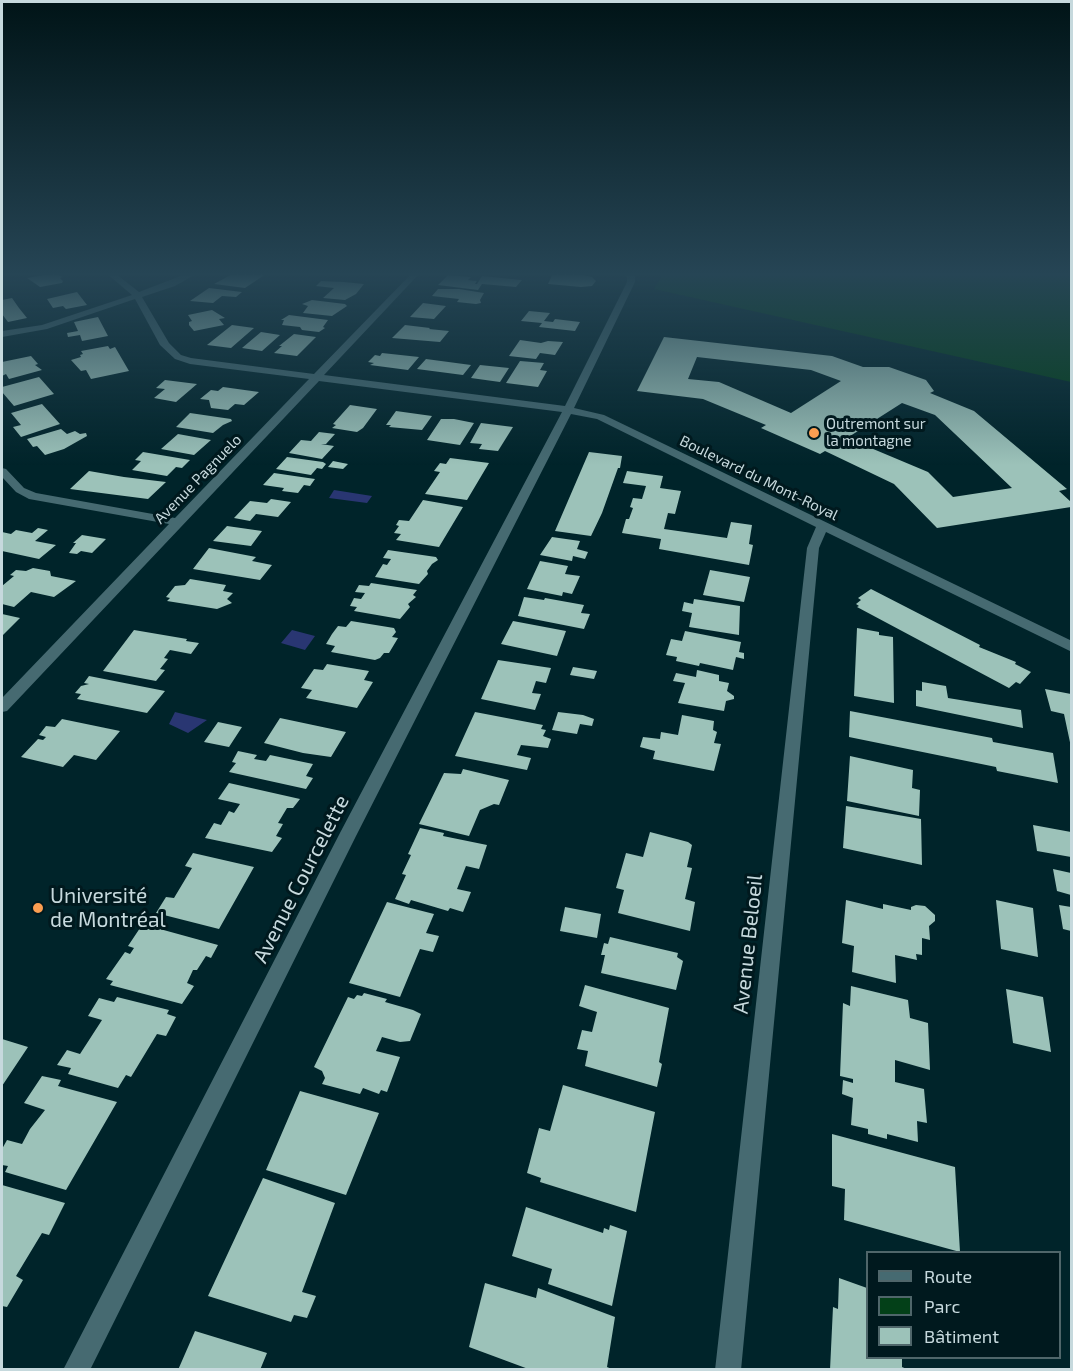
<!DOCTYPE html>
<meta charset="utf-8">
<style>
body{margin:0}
#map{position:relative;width:1073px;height:1371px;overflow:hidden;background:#00242a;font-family:"Exo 2",sans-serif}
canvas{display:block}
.frame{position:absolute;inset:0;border:3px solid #c6d9dd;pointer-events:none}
.legend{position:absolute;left:866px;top:1251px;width:195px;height:108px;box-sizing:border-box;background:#00191e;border:2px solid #4f666a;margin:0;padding:8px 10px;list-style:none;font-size:18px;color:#c6d9dd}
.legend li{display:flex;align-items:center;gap:12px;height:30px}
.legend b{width:30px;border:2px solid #4f666a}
</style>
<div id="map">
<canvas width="1073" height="1371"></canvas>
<div class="frame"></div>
<ul class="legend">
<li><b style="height:8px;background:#466a71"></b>Route</li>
<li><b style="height:16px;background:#034018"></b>Parc</li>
<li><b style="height:16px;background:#9cc2b9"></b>Bâtiment</li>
</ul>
</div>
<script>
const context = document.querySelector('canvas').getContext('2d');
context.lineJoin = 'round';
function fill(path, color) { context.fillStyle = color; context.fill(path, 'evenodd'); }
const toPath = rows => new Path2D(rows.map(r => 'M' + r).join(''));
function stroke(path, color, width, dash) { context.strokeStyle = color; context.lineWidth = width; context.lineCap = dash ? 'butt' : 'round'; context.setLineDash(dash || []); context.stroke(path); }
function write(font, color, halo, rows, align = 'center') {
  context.font = font + ' "Exo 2",sans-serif'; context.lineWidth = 6; context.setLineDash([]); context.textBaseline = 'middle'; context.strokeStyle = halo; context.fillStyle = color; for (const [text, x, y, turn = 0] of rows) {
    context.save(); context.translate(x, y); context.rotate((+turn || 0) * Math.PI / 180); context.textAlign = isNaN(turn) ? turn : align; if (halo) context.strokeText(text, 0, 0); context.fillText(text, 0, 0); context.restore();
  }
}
fill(toPath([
 [663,273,1071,273,1071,382,654,289]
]), '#034018');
fill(toPath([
 [334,490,372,496,367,503,329,498],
 [292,630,315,636,305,650,281,643],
 [175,712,207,720,188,733,169,724]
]), '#293672');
fill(toPath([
 [54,273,63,277,60,278,63,281,62,283,40,287,27,278],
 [234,273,257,273,266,274,245,288,214,284],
 [553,273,575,273,592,277,596,281,592,286,581,287,548,284],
 [448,275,471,277,468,280,477,281,475,284,477,284,482,276,522,280,516,287,482,284,478,290,438,285],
 [321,281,344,282,364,284,356,294,345,300,323,298,334,288,316,286],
 [209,288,242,292,236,297,222,296,213,303,190,301],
 [438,289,459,289,484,293,480,300,481,303,476,304,457,302,459,299,432,296],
 [77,292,87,305,66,309,63,306,53,308,47,299],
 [12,298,19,308,27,318,8,322,2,314,2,300],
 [312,300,345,304,347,306,332,316,303,313,308,306,302,304],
 [423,303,446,306,434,319,410,317],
 [212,310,225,318,219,319,224,325,194,331,189,325,189,322,192,321,188,315],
 [529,311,550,313,544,321,553,322,555,319,580,322,575,331,539,327,542,323,521,321],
 [289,315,328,320,323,327,325,328,319,332,302,330,300,327,282,325,284,320,281,320],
 [98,317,108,336,82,341,80,335,68,337,67,333,78,331,74,322],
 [232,325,254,328,231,348,207,345],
 [405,325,430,328,429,329,449,331,440,342,392,338],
 [261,332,280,335,262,351,242,348],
 [294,334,316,337,297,356,274,353,282,346,279,346],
 [664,337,832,356,863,367,889,367,926,380,934,391,930,393,974,411,1067,489,1059,491,1071,502,1071,507,937,528,894,484,825,451,820,454,761,428,766,425,703,399,637,391],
 [697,357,811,370,841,381,791,413,719,382,688,379],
 [902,403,935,415,1012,488,953,497,928,472,847,438],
 [520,340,541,343,548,341,563,342,555,355,540,353,536,359,509,356],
 [108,346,110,349,115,347,129,371,91,379,86,370,81,371,71,360,81,357,80,355,83,354,81,351],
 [382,353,419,357,408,370,370,365,374,363,368,362,375,355,380,356],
 [31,356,38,364,35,365,42,370,9,379,6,374,2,376,2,362],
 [426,359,471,365,463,375,417,369],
 [520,361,544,363,540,370,547,371,538,387,506,383],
 [480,365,509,368,500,382,471,378],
 [39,377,54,394,14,406,2,392,2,387],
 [165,380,197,384,176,402,154,398,165,389,156,388],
 [223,387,259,392,244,405,235,404,228,410,211,408,209,400,200,399,211,390,218,391],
 [42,404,60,424,21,437,13,427,21,425,11,413],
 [350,405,377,409,363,428,357,432,332,428,336,425,333,424],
 [396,411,432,416,422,430,389,427,391,425,386,425],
 [190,413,231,419,232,421,223,425,213,433,176,427],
 [441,419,454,419,474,423,460,445,427,440],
 [481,423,513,427,498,451,479,449,482,444,470,443],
 [61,429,67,434,75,431,80,434,86,433,87,436,64,449,45,455,37,446,33,447,27,439],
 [319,432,335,434,326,444,321,444,334,446,322,459,289,453,301,440,311,441],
 [178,434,211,440,194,455,161,449],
 [143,452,190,460,182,468,176,467,167,476,132,470,141,461,135,460],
 [589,452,622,456,620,468,618,468,602,513,591,536,555,531],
 [287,457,323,462,326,464,322,469,317,468,311,475,276,469],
 [450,458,489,463,467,500,425,494,440,472,434,471,440,463,446,464],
 [333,461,348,464,343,469,328,467],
 [89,471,124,477,166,482,148,499,70,489],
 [627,471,663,476,660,488,681,491,675,514,668,513,664,529,727,538,731,522,752,525,749,544,753,545,749,565,659,549,661,539,622,533,626,519,629,519,633,508,630,507,633,498,642,499,646,486,623,483],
 [274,473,315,479,310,486,304,485,298,493,282,491,284,488,263,485],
 [271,499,291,502,278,517,256,514,250,521,234,518,250,501,267,503],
 [423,500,463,507,439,547,396,540,401,534,394,533,399,526,396,525,399,520,409,521],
 [227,526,262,531,251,546,213,541],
 [38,528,48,530,35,541,56,545,39,559,2,551,2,532,11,534,16,530,32,533],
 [82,535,106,539,92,553,81,551,77,554,69,553,76,543,73,543],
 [552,537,580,541,577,549,588,552,585,559,573,556,572,561,540,555],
 [209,548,256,557,252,561,272,565,260,580,193,569],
 [388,550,436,557,438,560,432,564,427,571,428,574,419,584,375,577,383,564,387,565,391,559,383,558],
 [540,561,568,566,565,574,580,576,572,594,563,592,562,596,527,589],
 [33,568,50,571,51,576,76,581,54,597,31,592,14,607,2,604,2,586,14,576,10,575,16,570,26,571],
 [710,570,750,577,744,602,703,595],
 [190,579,226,585,223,591,233,593,227,599,232,603,217,609,167,601,170,598,166,597,175,586,185,585],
 [371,583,417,590,413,595,416,597,408,604,410,607,400,619,354,611,357,607,350,606,354,598,361,599,365,593,355,592,359,585,369,586],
 [871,589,980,645,979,647,1016,662,1015,664,1031,672,1020,684,1016,682,1009,688,962,663,857,607,859,606,856,604,861,600,858,598],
 [524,597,544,600,545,598,584,605,581,613,590,614,584,629,518,616],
 [694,599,740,606,739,635,689,627,692,613,682,611,684,602,693,604],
 [2,614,20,618,2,636],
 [351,621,394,628,396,632,392,637,398,638,389,653,384,653,380,658,375,660,331,652,335,646,326,644,332,634,338,626,346,627],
 [513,621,566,631,557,656,501,644],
 [857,628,879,632,879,635,893,637,894,703,854,696],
 [134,630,187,639,186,641,199,643,191,654,170,650,164,658,168,659,160,669,165,670,156,681,103,671],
 [685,631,741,642,739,652,744,653,744,659,736,657,733,670,700,663,699,666,676,661,677,657,666,655,671,639,682,641],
 [498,660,551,668,546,683,536,681,532,693,541,694,535,710,481,699],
 [327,664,369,671,364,680,373,682,357,708,306,698,312,690,301,688,314,669,323,670],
 [573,667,597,671,594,679,570,675],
 [697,670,719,675,719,681,729,683,727,691,734,696,734,699,726,701,724,711,678,703,685,683,673,681,676,673,696,677],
 [89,676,165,691,147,713,77,699,81,694,75,693,81,686,89,684,84,683],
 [922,682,946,686,948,698,1021,710,1023,728,916,706,916,690,922,691],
 [1045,689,1071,694,1071,747,1064,714,1051,711],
 [850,711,992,738,993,742,1053,753,1058,783,997,771,996,767,849,737],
 [475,712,543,725,541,729,546,730,543,736,551,739,548,748,521,745,517,755,531,758,527,770,455,756],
 [558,712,583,715,594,719,592,726,580,724,577,734,552,730],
 [682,715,714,721,713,730,717,732,714,743,721,744,714,771,653,759,655,751,640,747,643,737,660,739,661,732,678,735],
 [280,718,346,732,331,757,303,753,264,743],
 [62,719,120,731,96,760,74,755,63,767,21,757,38,739,43,740,46,737,39,735,46,726,55,727],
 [218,722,242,727,229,747,204,742],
 [238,751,257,755,254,759,266,761,270,755,313,764,306,776,313,778,306,789,229,772,236,763,232,762],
 [850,756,913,770,912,788,920,790,919,816,847,801],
 [463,769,509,780,499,805,494,804,480,810,469,836,419,824,444,773,461,774],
 [229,783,300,799,293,808,287,808,278,823,283,824,276,836,282,838,272,852,205,838,214,823,221,825,229,811,234,813,240,804,218,799],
 [846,806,921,819,922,865,843,848],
 [1033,825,1071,832,1071,857,1037,851],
 [420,828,444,833,443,836,487,845,479,869,466,866,457,889,471,892,463,912,450,908,448,911,411,900,409,904,395,899,406,875,402,874,411,855,408,854],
 [650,832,688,842,692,845,687,867,692,868,685,899,695,902,690,931,618,913,624,890,616,888,626,853,643,857],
 [193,853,254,867,219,929,156,913,166,897,174,898,192,868,185,866],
 [1053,869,1071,873,1071,895,1057,891],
 [846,900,883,909,883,904,911,910,911,907,916,905,925,906,935,915,935,921,929,926,930,940,922,938,922,955,916,954,917,960,895,955,896,983,852,972,854,946,842,943],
 [996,900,1033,908,1038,957,1001,949],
 [387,902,434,914,426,933,439,936,433,952,420,949,400,997,349,983],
 [1059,905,1071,907,1071,931,1063,929],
 [565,907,601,914,597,938,560,931],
 [149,926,218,945,211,958,206,956,197,970,193,970,187,983,194,986,182,1004,110,985,113,981,106,979,125,952,130,954,134,948,128,946,140,928,147,930],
 [610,937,678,953,677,957,683,961,676,990,601,973,605,955,601,955,604,943,608,944],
 [585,985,669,1008,659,1062,662,1064,657,1087,585,1066,588,1051,577,1049,582,1030,592,1032,597,1012,579,1006],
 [851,986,908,1000,910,1018,928,1023,930,1070,895,1060,895,1082,924,1089,927,1123,917,1121,918,1142,887,1134,887,1139,868,1134,868,1129,851,1125,853,1098,842,1094,843,1080,853,1083,853,1079,840,1076,843,1003,850,1006],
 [1006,989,1043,997,1051,1052,1013,1043],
 [364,993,387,999,385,1002,413,1010,421,1014,410,1041,400,1042,382,1037,376,1051,400,1057,387,1092,381,1090,379,1094,363,1088,360,1094,322,1084,325,1078,322,1071,314,1067,348,997,354,999,357,995,362,996],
 [117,997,169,1010,167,1014,176,1017,166,1036,157,1034,131,1077,126,1075,118,1088,68,1074,71,1068,57,1065,67,1050,80,1054,102,1020,88,1016,99,998,114,1002],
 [2,1039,28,1047,2,1086],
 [42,1076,61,1080,58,1086,117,1102,66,1190,5,1172,8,1166,2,1165,2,1149,7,1140,22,1144,30,1129,45,1110,24,1103],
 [563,1085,655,1112,636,1212,540,1182,541,1178,527,1173,539,1128,550,1131],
 [300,1091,379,1113,346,1195,266,1170],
 [832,1134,955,1167,960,1252,844,1220,845,1189,832,1186],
 [263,1178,335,1203,302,1292,316,1296,307,1318,294,1315,291,1322,208,1296],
 [2,1185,65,1203,49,1235,42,1233,16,1276,23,1280,7,1307,2,1306],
 [526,1207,603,1233,604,1228,609,1230,610,1225,627,1231,612,1306,548,1284,552,1269,512,1256],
 [839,1278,867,1288,867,1358,902,1358,902,1367,909,1370,830,1370,833,1307,838,1309],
 [485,1283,536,1298,538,1288,615,1317,607,1367,614,1370,531,1370,469,1347],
 [195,1331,267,1353,260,1370,178,1370]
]), '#9cc2b9');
fill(toPath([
 [106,273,115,273,139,292,188,273,198,273,175,286,142,297,169,343,181,355,191,358,314,374,412,273,420,273,324,375,565,406,627,282,627,277,623,273,632,273,635,276,635,282,574,408,604,415,1072,641,1072,652,826,532,819,548,741,1370,715,1370,807,548,816,527,597,419,571,414,356,836,90,1370,63,1370,341,831,562,412,319,381,7,711,2,712,2,698,169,524,29,499,16,492,2,477,2,468,6,469,24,488,36,493,175,518,309,379,190,364,175,359,160,345,135,299,47,329,2,337,2,331,42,325,132,295,106,273]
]), '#466a71');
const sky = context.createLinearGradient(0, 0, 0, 465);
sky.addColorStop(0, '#001417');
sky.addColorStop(0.59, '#264555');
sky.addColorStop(1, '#26455500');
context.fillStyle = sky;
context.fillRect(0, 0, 1073, 465);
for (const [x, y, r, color] of [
 [814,433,6,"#fb9e51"],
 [38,908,6,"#fb9e51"]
]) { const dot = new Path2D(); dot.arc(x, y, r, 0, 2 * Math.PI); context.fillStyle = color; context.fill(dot); stroke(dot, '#00191e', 2); }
write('15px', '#c6d9dd', '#00191e', [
 ["Outremont sur",826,424],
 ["la montagne",826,441]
], 'left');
write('15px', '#c6d9dd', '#00191e', [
 ["Boulevard du Mont-Royal",759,478,26],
 ["Avenue Pagnuelo",198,479,-46]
]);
write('21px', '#c6d9dd', '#00191e', [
 ["Avenue Courcelette",301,879,-63],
 ["Avenue Beloeil",748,944,-84]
]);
write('21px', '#c6d9dd', '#00191e', [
 ["Université",50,896],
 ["de Montréal",50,920]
], 'left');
</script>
